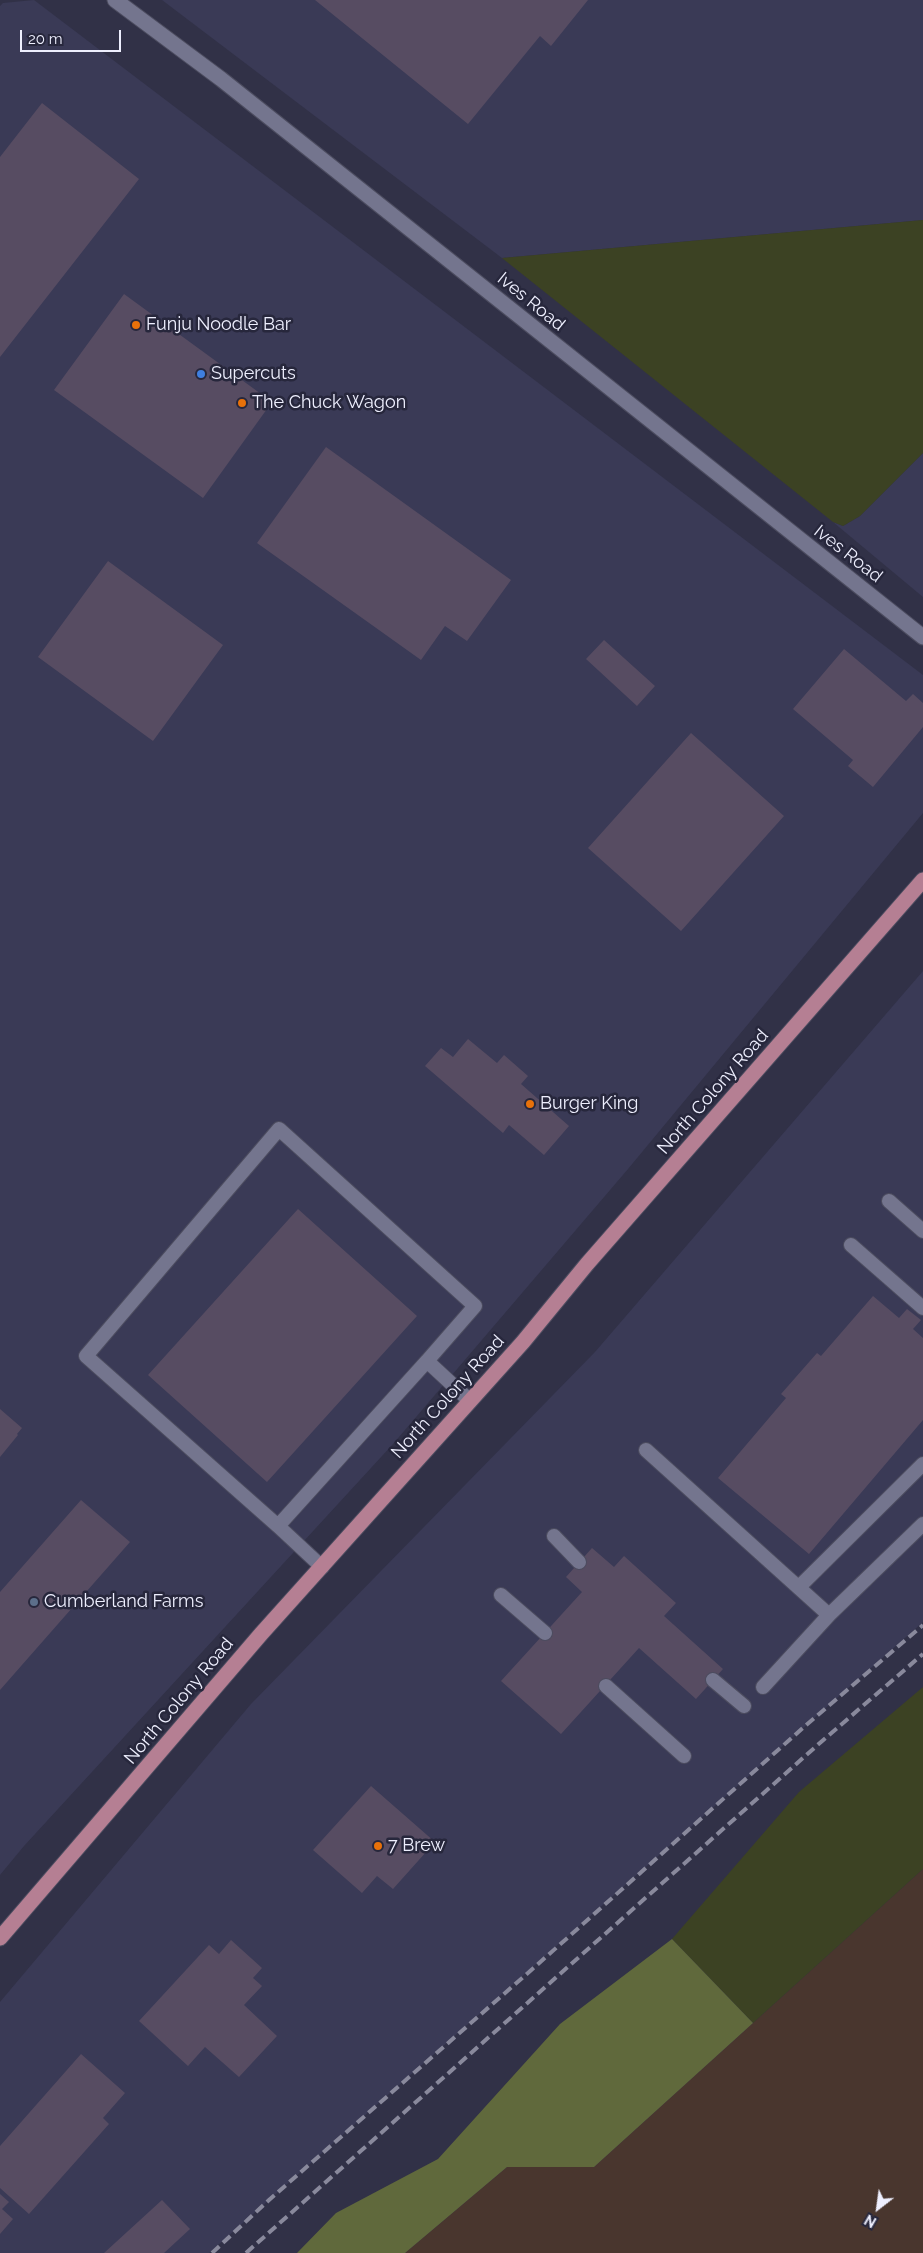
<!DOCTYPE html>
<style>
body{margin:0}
#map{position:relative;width:923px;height:2253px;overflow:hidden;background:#313147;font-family:Raleway,sans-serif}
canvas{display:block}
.north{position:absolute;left:853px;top:2183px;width:50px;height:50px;-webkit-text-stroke:4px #27273c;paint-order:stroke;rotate:210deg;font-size:14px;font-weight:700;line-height:20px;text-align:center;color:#eeeffe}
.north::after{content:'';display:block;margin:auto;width:18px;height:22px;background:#eeeffe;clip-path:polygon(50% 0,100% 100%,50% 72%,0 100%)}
.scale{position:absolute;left:20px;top:30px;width:101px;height:22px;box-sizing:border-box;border:2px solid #eeeffe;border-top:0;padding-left:6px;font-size:15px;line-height:18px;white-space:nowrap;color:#eeeffe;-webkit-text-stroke:4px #27273c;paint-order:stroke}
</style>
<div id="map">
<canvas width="923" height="2253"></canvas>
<div class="north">N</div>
<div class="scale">20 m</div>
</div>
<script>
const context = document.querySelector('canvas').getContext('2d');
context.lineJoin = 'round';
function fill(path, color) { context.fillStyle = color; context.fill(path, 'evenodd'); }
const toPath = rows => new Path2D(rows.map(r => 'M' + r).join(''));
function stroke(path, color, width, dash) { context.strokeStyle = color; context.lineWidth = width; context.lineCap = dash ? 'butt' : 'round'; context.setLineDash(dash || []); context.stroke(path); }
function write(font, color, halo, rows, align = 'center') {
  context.font = font + ' Raleway,sans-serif'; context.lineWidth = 5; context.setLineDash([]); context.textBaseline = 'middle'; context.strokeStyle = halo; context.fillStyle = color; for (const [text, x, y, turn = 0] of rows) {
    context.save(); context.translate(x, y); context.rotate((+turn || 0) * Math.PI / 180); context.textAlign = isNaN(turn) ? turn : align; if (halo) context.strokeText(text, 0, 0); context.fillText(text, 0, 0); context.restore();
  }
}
fill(toPath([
 [34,0,923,675,923,813,628,1169,393,1444,24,1846,0,1875,0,6,3,3],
 [162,0,923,0,923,220,502,258],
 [923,453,923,597,833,522,843,526,860,516],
 [923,971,923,1622,209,2253,0,2253,0,2002,251,1704,595,1352]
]), '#3a3a56');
fill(toPath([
 [923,1869,923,2253,405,2253,507,2167,594,2167]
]), '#49362e');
fill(toPath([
 [923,220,923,453,860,516,843,526,833,522,502,258],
 [923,1687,923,1869,753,2023,672,1939,799,1792]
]), '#3c4223');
fill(toPath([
 [672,1939,753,2023,594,2167,507,2167,405,2253,297,2253,336,2213,438,2159,560,2024]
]), '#60693c');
fill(toPath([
 [315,0,588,0,551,46,540,36,468,124],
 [42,103,139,179,0,357,0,157],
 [124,294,272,402,203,498,54,390],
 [326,447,511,580,467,641,445,626,421,660,257,543],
 [108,561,223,645,153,741,38,657],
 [604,640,655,686,637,706,586,659],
 [844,649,906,701,913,694,923,703,923,727,873,787,848,766,853,760,793,709],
 [691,733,784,816,681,931,588,848],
 [468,1039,497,1063,504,1055,528,1076,521,1084,569,1126,544,1155,509,1125,503,1133,425,1066,441,1048,453,1057],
 [298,1209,417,1316,267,1482,148,1375],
 [873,1296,899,1318,907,1309,921,1320,913,1329,923,1338,923,1420,809,1554,718,1478,786,1398,781,1394,817,1353,821,1356],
 [0,1409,22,1428,17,1434,18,1435,0,1457],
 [81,1500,130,1542,0,1690,0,1592],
 [592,1548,614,1567,624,1556,676,1603,664,1616,723,1669,696,1699,639,1648,561,1734,501,1681,582,1592,566,1577],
 [371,1786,435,1842,393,1889,377,1876,362,1893,313,1850],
 [231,1940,262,1968,253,1978,262,1986,244,2005,277,2036,239,2077,205,2047,188,2066,139,2021,209,1945,219,1954],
 [81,2054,125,2093,103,2118,109,2124,29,2214,0,2188,0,2146],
 [0,2194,9,2202,2,2209,13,2219,0,2234],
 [162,2200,190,2229,164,2253,104,2253]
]), '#574c62');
const lane = toPath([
 [889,1201,923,1231],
 [851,1245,923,1308],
 [646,1450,829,1615],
 [278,1526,86,1356,279,1129,475,1306,427,1361],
 [554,1536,579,1562],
 [322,1567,278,1526,427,1361,469,1400],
 [799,1587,923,1464],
 [501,1595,545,1633],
 [713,1680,744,1706],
 [606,1686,684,1756],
 [763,1687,829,1615,923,1524]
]);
const street = toPath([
 [115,0,221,79,923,637]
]);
const primary = toPath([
 [0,1938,261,1634,523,1342,587,1264,923,880]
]);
stroke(lane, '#4c4c5f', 16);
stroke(street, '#4c4c5f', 17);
stroke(primary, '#4c4c5f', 17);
stroke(lane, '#74758e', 14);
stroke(street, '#74758e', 15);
stroke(primary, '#b57f93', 15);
stroke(toPath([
 [212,2253,269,2200,537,1965,805,1726,923,1625],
 [246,2253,821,1742,923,1654]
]), '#89899c', 4, [10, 5]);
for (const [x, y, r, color] of [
 [136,325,5,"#e8710a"],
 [201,374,5,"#3f7fe0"],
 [242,403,5,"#e8710a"],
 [530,1104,5,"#e8710a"],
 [34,1602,5,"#5c6f8a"],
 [378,1846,5,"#e8710a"]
]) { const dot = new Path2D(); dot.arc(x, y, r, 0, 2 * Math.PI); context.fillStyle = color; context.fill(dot); stroke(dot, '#27273c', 2); }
write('18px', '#eeeffe', '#27273c', [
 ["Ives Road",531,302,39],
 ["Ives Road",848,554,38],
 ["North Colony Road",713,1092,-49],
 ["North Colony Road",448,1397,-48],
 ["North Colony Road",179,1701,-50]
]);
write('18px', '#eeeffe', '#27273c', [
 ["Funju Noodle Bar",146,325],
 ["Supercuts",211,374],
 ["The Chuck Wagon",252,403],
 ["Burger King",540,1104],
 ["Cumberland Farms",44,1602],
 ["7 Brew",388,1846]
], 'left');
</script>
